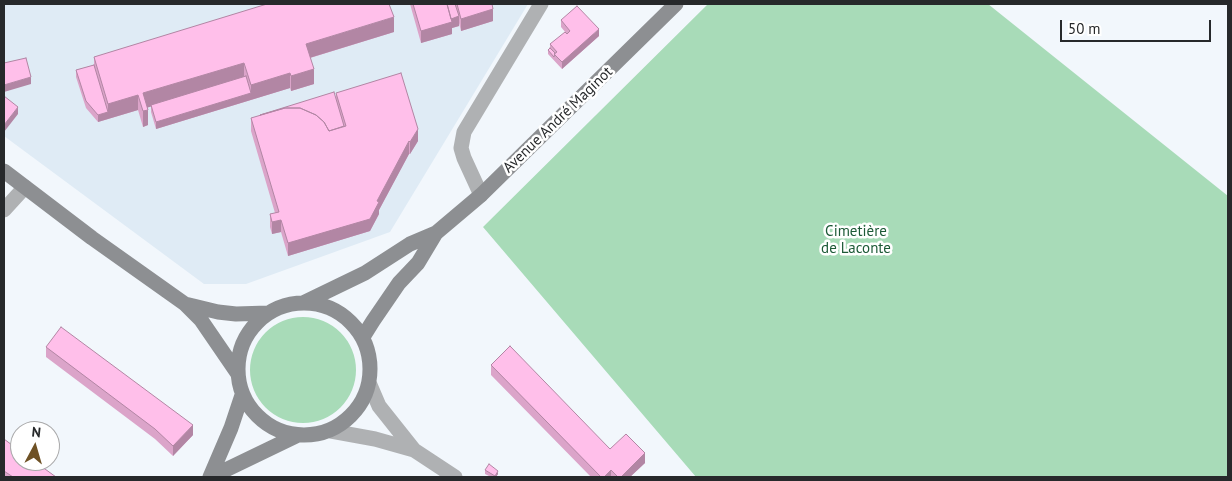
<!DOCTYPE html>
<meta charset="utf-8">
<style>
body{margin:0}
#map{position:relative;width:1232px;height:481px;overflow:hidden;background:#f2f7fc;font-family:"PT Sans",sans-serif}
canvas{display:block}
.frame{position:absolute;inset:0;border:5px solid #27292b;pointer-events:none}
.north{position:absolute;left:10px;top:421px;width:50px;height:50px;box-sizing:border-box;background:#fff;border:1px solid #a9a9aa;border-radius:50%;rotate:6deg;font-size:14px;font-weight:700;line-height:20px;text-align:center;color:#27292b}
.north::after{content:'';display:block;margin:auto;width:18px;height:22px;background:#6e5125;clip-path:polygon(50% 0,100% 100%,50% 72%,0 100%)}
.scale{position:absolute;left:1060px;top:20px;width:151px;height:22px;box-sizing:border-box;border:2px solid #27292b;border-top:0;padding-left:6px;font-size:15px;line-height:18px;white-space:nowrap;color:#27292b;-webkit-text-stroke:4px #fff;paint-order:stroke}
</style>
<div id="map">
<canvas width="1232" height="481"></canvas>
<div class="frame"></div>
<div class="north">N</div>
<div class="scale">50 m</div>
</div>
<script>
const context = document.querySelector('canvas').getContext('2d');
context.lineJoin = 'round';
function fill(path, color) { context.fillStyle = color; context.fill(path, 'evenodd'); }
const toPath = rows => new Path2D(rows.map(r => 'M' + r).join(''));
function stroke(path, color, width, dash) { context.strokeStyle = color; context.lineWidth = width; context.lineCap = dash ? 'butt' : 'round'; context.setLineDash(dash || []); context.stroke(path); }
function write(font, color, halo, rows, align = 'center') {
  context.font = font + ' "PT Sans",sans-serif'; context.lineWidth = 5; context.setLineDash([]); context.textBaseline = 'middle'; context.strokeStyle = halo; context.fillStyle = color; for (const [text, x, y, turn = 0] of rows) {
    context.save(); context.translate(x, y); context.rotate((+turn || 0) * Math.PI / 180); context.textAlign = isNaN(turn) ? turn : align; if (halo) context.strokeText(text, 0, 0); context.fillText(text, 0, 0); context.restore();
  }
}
fill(toPath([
 [4,4,528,4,390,232,246,284,204,284,4,136]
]), '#dfebf5');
fill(toPath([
 [708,4,988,4,1228,196,1228,477,696,477,483,227],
 '250 370a53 53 0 1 1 106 0a53 53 0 1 1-106 0Z'
]), '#a8dbb8');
stroke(toPath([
 [481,195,464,158,461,148,464,132,541,4],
 [4,210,25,187],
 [370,385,379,406,414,450,455,477],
 [331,431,375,439,414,450]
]), '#afb1b3', 15);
stroke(toPath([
 [4,171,92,238,185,304,201,320,238,374],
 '238 369a66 66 0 1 1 132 0a66 66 0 1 1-132 0Z',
 [303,303,365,273,410,244,436,233,481,195,676,4],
 [185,304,218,312,236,314,268,313],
 [363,337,373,321,399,283,418,263,436,233],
 [210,477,231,428,242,395],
 [211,477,296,436]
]), '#8d8f92', 15);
fill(toPath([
 [410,4,492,4,493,21,461,31,459,23,459,26,452,28,452,34,421,43],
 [561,20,599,36,562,69,548,54,548,50,550,48,550,44,566,33,561,27],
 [394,32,310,58,314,84,291,91,290,88,156,129,151,112,151,106,148,107,148,125,143,127,138,110,98,122,86,108,76,77,76,70,94,65,94,57],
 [336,93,418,141,410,154,409,154,379,210,379,214,370,231,288,256,281,232,272,234,270,227,270,214,275,213,251,131,251,118,260,116,260,115,336,98],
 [46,347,193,435,173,456,155,439,46,357],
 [491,365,610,449,645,463,630,477,591,477,491,375],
 [4,439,56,477,4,477],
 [485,470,498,474,496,477,491,477,485,474]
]), '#dba4c9');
fill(toPath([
 [493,9,493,21,461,31,461,19],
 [459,16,459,26,452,28,452,34,421,43,421,31,450,19],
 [394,17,394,32,306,59,306,44],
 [599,29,599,36,562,69,562,62],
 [244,63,244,78,143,109,143,93],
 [314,69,314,84,291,91,291,76],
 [290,73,290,88,156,129,156,122,251,93,251,85],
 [31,77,31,84,4,92,4,85],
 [138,95,138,110,98,122,98,115,108,112,108,104],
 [18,107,18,114,4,132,4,125],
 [148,110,148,125,143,127,143,111],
 [418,129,418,141,410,154,410,142],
 [409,141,409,154,379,210,379,214,370,231,288,256,288,243,377,201],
 [281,220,281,232,272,234,272,222],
 [193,425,193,435,173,456,173,446],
 [645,453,645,463,630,477,621,477],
 [611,470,611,477,604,477],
 [498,471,498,474,496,477,495,477]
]), '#b286a4');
const building = toPath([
 [267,4,389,4,394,17,306,44,314,69,291,76,290,73,251,85,244,63,143,93,148,110,143,111,138,95,108,104,94,57,267,4],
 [413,4,447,4,452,22,421,31,413,4],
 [447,4,455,4,459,16,451,19,447,4],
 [457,4,492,4,493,9,461,19,457,4],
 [577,6,599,29,562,62,554,54,557,52,550,44,565,32,567,34,570,31,561,20,577,6],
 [550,48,555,53,554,57,548,50,550,48],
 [26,58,31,77,4,85,4,63,26,58],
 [94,65,108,112,98,115,86,101,76,70,94,65],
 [401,73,418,129,410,142,409,141,377,201,379,202,370,219,288,243,281,220,272,222,270,214,279,212,251,118,285,108,300,108,316,115,324,122,329,131,346,126,336,93,401,73],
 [246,76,251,93,156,122,151,105,246,76],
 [334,92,344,126,329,131,324,122,316,115,300,108,285,108,260,115,334,92],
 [4,96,18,107,4,125,4,96],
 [61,327,193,425,173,446,155,429,46,347,61,327],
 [510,346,610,449,626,434,645,453,621,477,618,477,611,470,604,477,601,477,491,365,510,346],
 [4,439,20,451,20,461,34,461,56,477,13,477,4,471,4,439],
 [489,464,498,471,495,476,485,470,489,464]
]);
fill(building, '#ffbfea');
stroke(building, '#b286a4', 1);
write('15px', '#27292b', '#fff', [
 ["Avenue André Maginot",558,120,-44]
]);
write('15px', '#1d5a37', '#fff', [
 ["Cimetière",856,232],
 ["de Laconte",856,249]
]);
</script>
